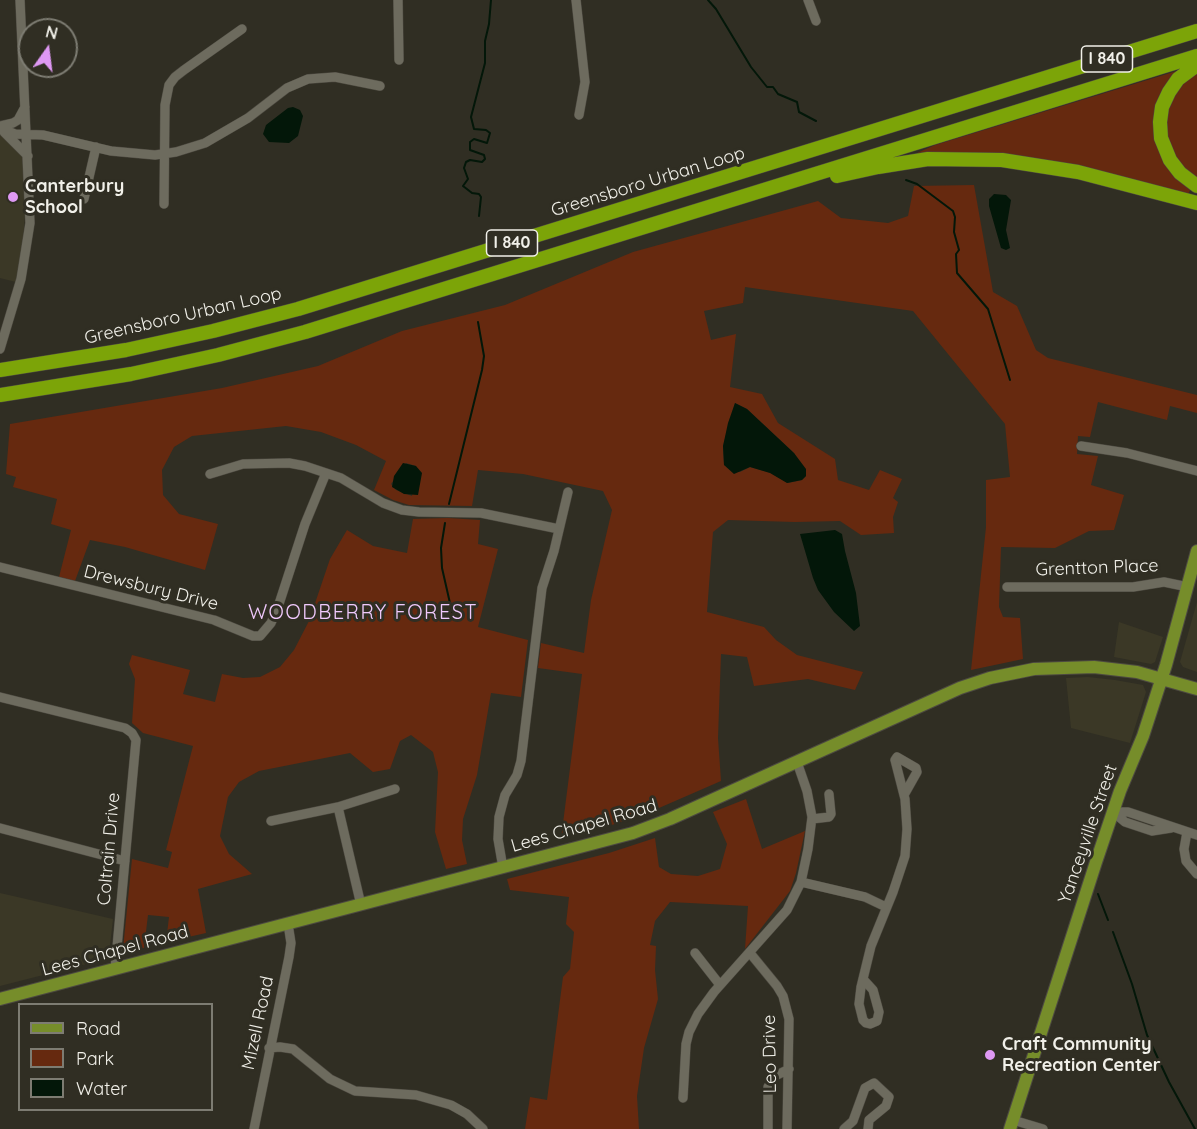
<!DOCTYPE html>
<style>
body{margin:0}
#map{position:relative;width:1197px;height:1129px;overflow:hidden;background:#302e23;font-family:Quicksand,sans-serif}
canvas{display:block}
.legend{position:absolute;left:18px;top:1003px;width:195px;height:108px;box-sizing:border-box;background:#302e23;border:2px solid #7d7c72;margin:0;padding:8px 10px;list-style:none;font-size:18px;color:#f1f0e9}
.legend li{display:flex;align-items:center;gap:12px;height:30px}
.legend b{width:30px;border:2px solid #7d7c72}
.north{position:absolute;left:18px;top:18px;width:60px;height:60px;box-sizing:border-box;background:#302e23;border:2px solid #7d7c72;border-radius:50%;rotate:14deg;font-size:16px;font-weight:700;line-height:24px;text-align:center;color:#f1f0e9}
.north::after{content:'';display:block;margin:auto;width:21px;height:27px;background:#de98f3;clip-path:polygon(50% 0,100% 100%,50% 72%,0 100%)}
</style>
<div id="map">
<canvas width="1197" height="1129"></canvas>
<ul class="legend">
<li><b style="height:8px;background:#768d2a"></b>Road</li>
<li><b style="height:16px;background:#66290f"></b>Park</li>
<li><b style="height:16px;background:#031709"></b>Water</li>
</ul>
<div class="north">N</div>
</div>
<script>
const context = document.querySelector('canvas').getContext('2d');
context.lineJoin = 'round';
function fill(path, color) { context.fillStyle = color; context.fill(path, 'evenodd'); }
const toPath = rows => new Path2D(rows.map(r => 'M' + r).join(''));
function stroke(path, color, width, dash) { context.strokeStyle = color; context.lineWidth = width; context.lineCap = dash ? 'butt' : 'round'; context.setLineDash(dash || []); context.stroke(path); }
function write(font, color, halo, rows, align = 'center') {
  context.font = font + ' Quicksand,sans-serif'; context.lineWidth = 6; context.setLineDash([]); context.textBaseline = 'middle'; context.strokeStyle = halo; context.fillStyle = color; for (const [text, x, y, turn = 0] of rows) {
    context.save(); context.translate(x, y); context.rotate((+turn || 0) * Math.PI / 180); context.textAlign = isNaN(turn) ? turn : align; if (halo) context.strokeText(text, 0, 0); context.fillText(text, 0, 0); context.restore();
  }
}
fill(toPath([
 [0,134,18,150,25,161,25,213,23,241,16,282,0,278],
 [1197,602,1197,672,1183,667,1180,662],
 [1119,622,1163,637,1155,662,1151,664,1114,657],
 [1088,677,1115,680,1143,685,1146,692,1130,743,1071,728,1066,678],
 [0,893,113,919,109,954,106,959,0,986]
]), '#3b3826');
fill(toPath([
 [1180,70,1156,131,1192,187,1188,194,1072,166,918,157,917,153,935,145],
 [1197,72,1197,180,1176,161,1166,135,1166,121,1168,107,1174,93,1184,80],
 [974,185,993,292,1017,306,1036,350,1048,358,1197,395,1197,413,1170,406,1167,420,1098,402,1090,437,1078,436,1077,454,1098,456,1091,485,1124,495,1114,530,1089,531,1055,548,1001,547,999,607,1003,617,1020,618,1023,659,971,670,986,527,986,480,1010,477,1005,424,913,311,745,287,743,303,704,311,711,340,736,334,730,387,762,394,778,423,835,459,838,480,869,490,880,470,902,479,893,498,898,502,893,517,894,533,861,535,840,521,795,522,728,520,713,532,707,612,764,627,776,640,797,655,863,672,855,690,808,679,754,686,747,657,721,654,718,738,721,781,659,808,615,824,561,839,582,674,538,668,541,643,584,653,591,600,612,510,603,491,523,474,478,470,472,506,409,505,393,500,374,490,386,461,356,445,321,432,286,426,192,436,174,447,162,470,163,495,179,514,218,524,205,570,125,547,90,540,75,581,59,577,71,530,51,524,57,499,13,487,16,477,6,474,10,424,222,388,318,366,402,331,505,305,633,252,818,201,841,218,888,223,908,216,914,186],
 [735,403,747,409,794,453,806,476,802,480,788,483,771,473,750,467,740,472,724,465,723,446],
 [406,463,416,466,412,496,396,490,391,484],
 [448,518,480,520,478,544,498,549,478,627,528,640,521,697,491,693,477,775,463,819,462,840,467,864,446,869,435,832,438,772,433,752,411,735,400,741,390,769,373,772,350,753,259,771,239,782,228,797,220,836,229,854,252,874,198,889,206,933,166,942,169,917,148,915,144,948,127,952,123,949,132,859,168,868,172,852,166,850,193,746,143,733,132,723,135,679,129,664,132,655,190,670,183,694,215,702,222,674,243,678,260,677,280,667,294,650,309,621,330,559,347,530,373,546,407,553,413,519],
 [746,799,762,849,805,831,796,873,790,891,745,949,748,906,670,902,655,921,650,945,656,946,655,970,658,999,644,1048,637,1096,639,1129,525,1129,530,1097,547,1100,563,977,570,969,574,932,566,924,569,897,510,890,507,879,609,853,655,838,659,867,671,874,698,876,720,869,727,844,713,812]
]), '#66290f');
fill(toPath([
 [293,107,300,110,303,116,298,136,289,143,269,142,263,134,266,125,288,108],
 [994,194,1006,195,1011,200,1006,230,1010,248,1006,250,1001,248,989,206,989,199],
 [735,403,747,409,794,453,806,469,806,476,802,480,787,483,770,473,750,467,734,474,724,465,723,446,728,423],
 [403,463,416,466,422,473,418,495,404,494,392,487,394,476],
 [835,530,842,534,845,551,856,593,860,626,854,631,834,612,818,590,813,578,800,534]
]), '#031709');
stroke(toPath([
 [708,0,716,9,751,67,767,87,773,87,778,94,797,102,799,112,816,121],
 [906,180,917,184,953,211,955,217,954,232,959,250,956,254,957,273,988,309,1010,380],
 [479,216,481,197,479,194,472,193,463,186,468,179,464,168,466,162,470,160,482,162,485,159,484,155,470,150,470,142,474,139,487,143,490,133,486,130,474,129,471,117,485,63,485,41,489,24,491,0],
 [449,504,482,370,484,356,478,322],
 [445,523,441,548,442,568,452,612],
 [1098,894,1108,920],
 [1113,932,1132,984,1147,1035,1169,1082,1195,1129]
]), '#031709', 2);
const minor = toPath([
 [398,0,399,60],
 [576,0,585,82,579,115],
 [808,0,816,21],
 [0,126,13,123,18,120,25,107],
 [0,128,15,134,43,135,111,151,155,155,176,152,205,143,248,118,287,88,308,79,335,77,380,86],
 [4,132,28,156],
 [84,199,96,147],
 [164,204,165,105,169,85,175,77,184,70,242,29],
 [0,349,21,279,30,223,20,0],
 [1081,446,1127,453,1197,471],
 [210,474,243,464,289,463,305,466,341,478,383,503,402,510,419,512,481,513,559,529],
 [0,567,214,620,253,636,260,636,271,623,278,607,305,524,326,473],
 [1007,587,1133,587,1164,582,1188,587],
 [0,697,125,728,132,733,136,740,115,969],
 [338,807,361,905],
 [1113,812,1128,812,1197,835],
 [1113,812,1125,822,1152,831,1171,828],
 [812,819,829,817,831,814,829,794],
 [271,821,338,807,395,789],
 [0,828,125,861],
 [1187,832,1184,849,1186,861,1197,874],
 [503,868,498,839,499,817,505,795,517,775,521,761,542,588,554,551,568,492],
 [801,882,865,897,886,907],
 [695,953,720,985],
 [750,953,777,986,783,996,789,1019,787,1129],
 [863,979,873,990,879,1012,877,1021,870,1024,866,1023,863,1020,859,1004,861,987,871,946,893,892,905,856,907,829,905,799,895,760,897,757,916,768,917,772,904,795],
 [269,1048,280,1047,293,1049,330,1079,355,1091,416,1095,451,1105,467,1114,483,1129],
 [683,1098,686,1044,689,1032,698,1014,714,992,787,910,801,882,808,849,812,817,807,791,797,762],
 [1013,1120,1043,1129],
 [254,1129,289,957,291,943,288,924],
 [768,1129,768,1087,775,1076,789,1069],
 [844,1129,853,1121,865,1088,874,1083,889,1097,886,1106,869,1120,868,1129]
]);
const major = toPath([
 [0,999,633,833,670,819,960,688,990,678,1034,669,1094,667,1137,672,1197,689],
 [1010,1129,1096,862,1120,791,1143,736,1166,665,1197,551]
]);
const highway = toPath([
 [1197,65,1178,79,1169,92,1162,107,1160,122,1161,138,1170,160,1180,173,1197,186],
 [837,176,878,167,928,159,1002,160,1078,172,1197,203],
 [0,370,126,350,213,331,298,309,1197,31],
 [0,395,131,374,218,355,305,332,1197,56]
]);
stroke(minor, '#4d4a41', 10);
stroke(major, '#4d4a41', 14);
stroke(highway, '#4d4a41', 15);
stroke(minor, '#6d6b5e', 9);
stroke(major, '#768d2a', 12);
stroke(highway, '#7ca408', 14);
for (const [x, y, r, color] of [
 [13,197,6,"#de98f3"],
 [990,1055,6,"#de98f3"]
]) { const dot = new Path2D(); dot.arc(x, y, r, 0, 2 * Math.PI); context.fillStyle = color; context.fill(dot); stroke(dot, '#302e23', 2); }
for (const [x, y, w] of [
 [1107,59,51],
 [512,243,51]
]) { const box = new Path2D(); box.roundRect(x - w / 2, y - 13, w, 26, 4.5); context.fillStyle = '#302e23'; context.fill(box); stroke(box, '#f1f0e9', 1.5); }
write('bold 16px', '#f1f0e9', null, [
 ["I 840",1107,59],
 ["I 840",512,243]
]);
write('18px', '#f1f0e9', '#302e23', [
 ["Greensboro Urban Loop",648,182,-17],
 ["Greensboro Urban Loop",183,316,-13],
 ["Grentton Place",1097,568,-2],
 ["Drewsbury Drive",151,588,14],
 ["Lees Chapel Road",584,826,-16],
 ["Yanceyville Street",1088,834,-71],
 ["Coltrain Drive",109,849,-85],
 ["Lees Chapel Road",115,951,-15],
 ["Mizell Road",258,1023,-78],
 ["Leo Drive",770,1054,-91]
]);
write('bold 18px', '#f1f0e9', '#302e23', [
 ["Canterbury",25,187],
 ["School",25,208],
 ["Craft Community",1002,1045],
 ["Recreation Center",1002,1066]
], 'left');
context.letterSpacing = '1.5px';
write('20px', '#f0c9fc', '#302e23', [
 ["WOODBERRY FOREST",363,613]
]);
context.letterSpacing = '0px';
</script>
